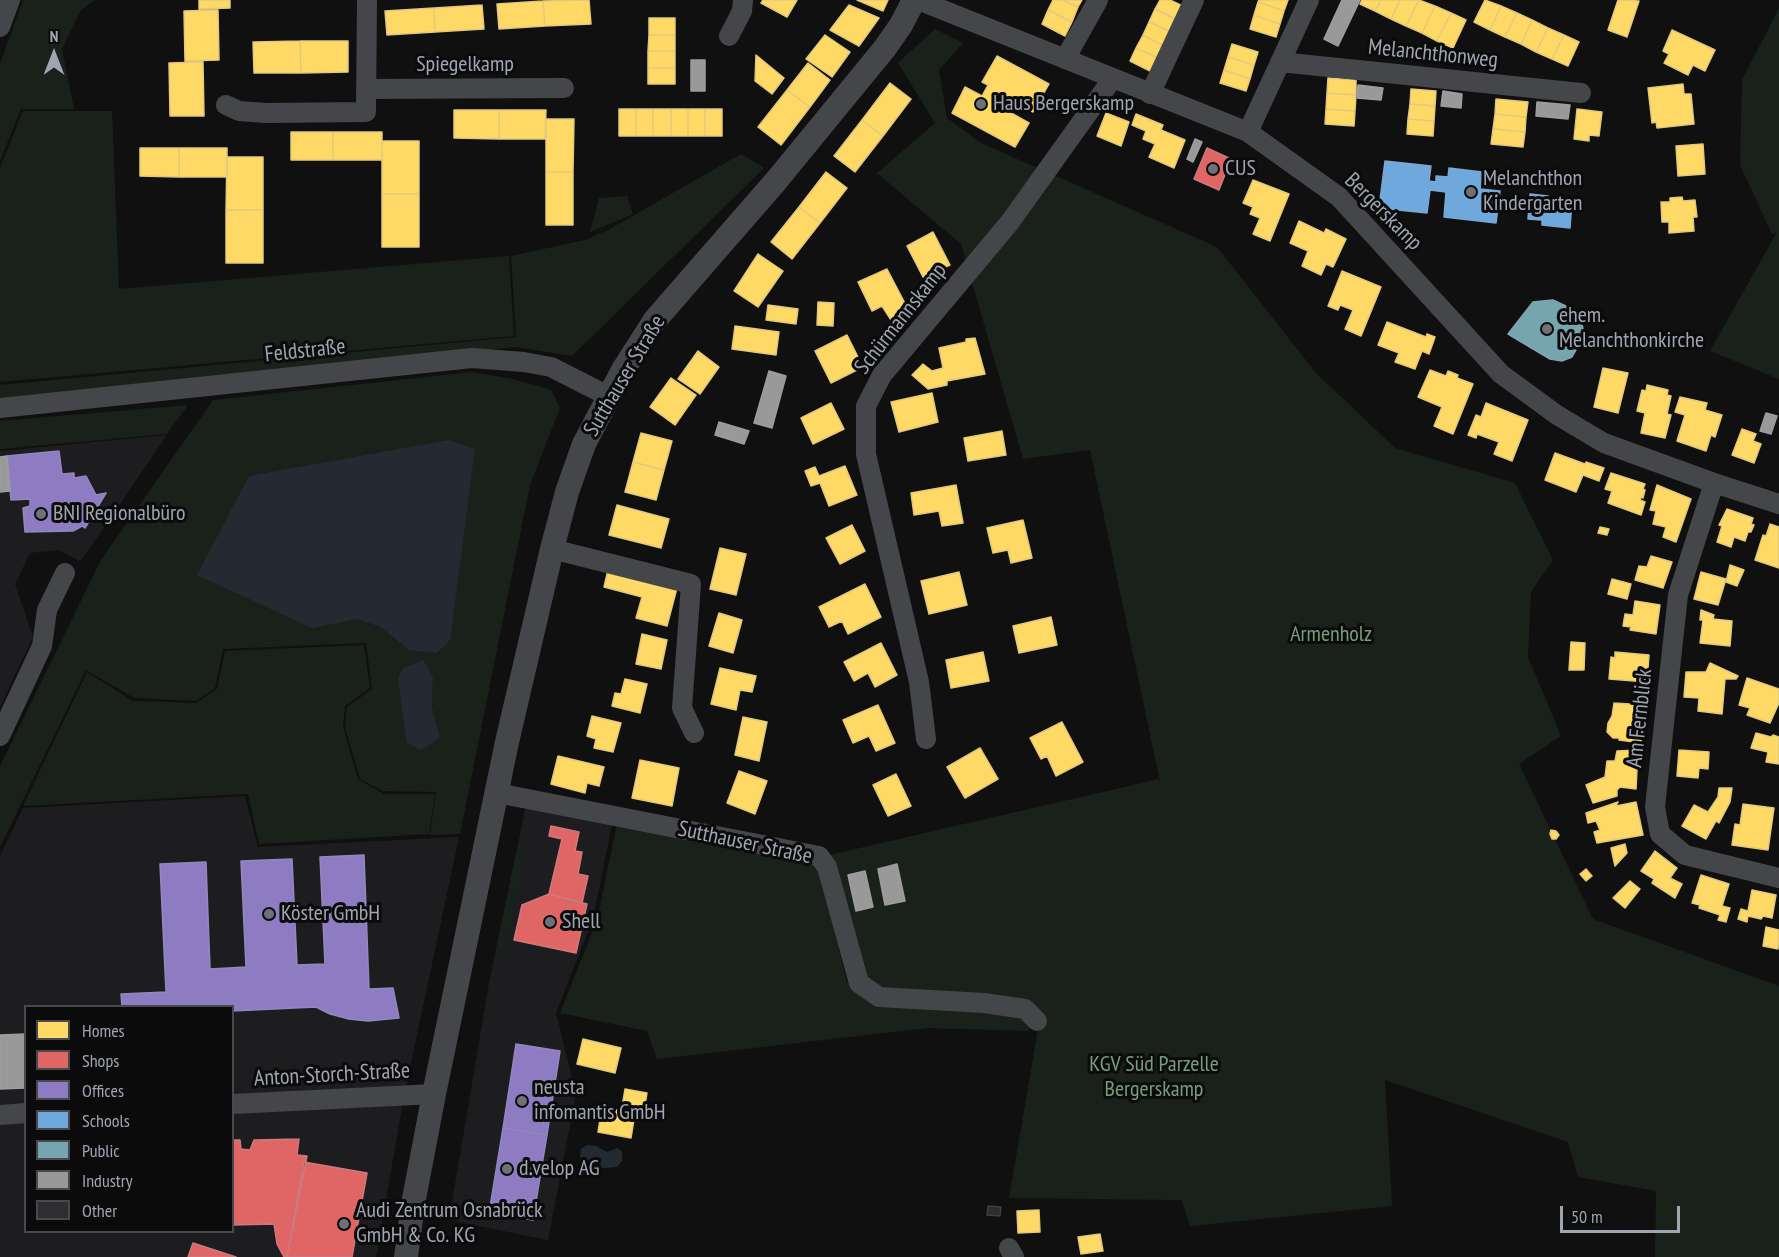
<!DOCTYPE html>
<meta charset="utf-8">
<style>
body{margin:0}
#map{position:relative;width:1779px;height:1257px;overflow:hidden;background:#101011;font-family:"PT Sans Narrow",sans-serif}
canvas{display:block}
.legend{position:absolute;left:24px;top:1005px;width:210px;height:228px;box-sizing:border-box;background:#0b0b0c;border:2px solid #47494e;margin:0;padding:8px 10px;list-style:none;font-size:18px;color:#a0a5b2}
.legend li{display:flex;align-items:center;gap:12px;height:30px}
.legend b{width:30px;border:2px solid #47494e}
.north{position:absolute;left:24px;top:24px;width:60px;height:60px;-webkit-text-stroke:4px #0b0b0c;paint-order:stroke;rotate:0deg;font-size:16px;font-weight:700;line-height:24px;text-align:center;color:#a0a5b2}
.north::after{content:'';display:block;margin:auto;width:21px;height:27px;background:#a0a5b2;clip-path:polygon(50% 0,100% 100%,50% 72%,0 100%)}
.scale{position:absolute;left:1560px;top:1206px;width:120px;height:27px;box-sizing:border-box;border:3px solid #a0a5b2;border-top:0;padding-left:8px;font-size:18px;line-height:21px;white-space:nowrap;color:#a0a5b2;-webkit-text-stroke:4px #0b0b0c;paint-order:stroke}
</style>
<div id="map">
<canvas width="1779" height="1257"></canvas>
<ul class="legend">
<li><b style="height:16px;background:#ffd966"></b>Homes</li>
<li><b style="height:16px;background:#e06666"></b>Shops</li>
<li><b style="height:16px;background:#8e7cc3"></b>Offices</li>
<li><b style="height:16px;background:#6fa8dc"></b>Schools</li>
<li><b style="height:16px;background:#76a5af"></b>Public</li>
<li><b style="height:16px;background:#999"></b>Industry</li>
<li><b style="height:16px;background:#2e2e30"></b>Other</li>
</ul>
<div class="north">N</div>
<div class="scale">50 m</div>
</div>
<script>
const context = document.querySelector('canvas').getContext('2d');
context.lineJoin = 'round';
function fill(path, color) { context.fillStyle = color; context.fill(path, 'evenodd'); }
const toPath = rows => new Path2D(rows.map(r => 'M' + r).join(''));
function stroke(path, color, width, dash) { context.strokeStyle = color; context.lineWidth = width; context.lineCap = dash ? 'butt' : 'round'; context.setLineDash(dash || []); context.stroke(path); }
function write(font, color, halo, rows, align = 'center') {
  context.font = font + ' "PT Sans Narrow",sans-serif'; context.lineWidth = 6; context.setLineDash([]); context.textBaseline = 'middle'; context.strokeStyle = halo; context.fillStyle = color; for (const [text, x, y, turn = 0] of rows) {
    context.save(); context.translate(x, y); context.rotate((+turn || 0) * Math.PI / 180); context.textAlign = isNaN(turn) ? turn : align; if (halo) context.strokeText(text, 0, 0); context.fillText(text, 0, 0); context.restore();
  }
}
fill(toPath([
 [167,435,81,561,58,550,30,553,15,584,33,637,0,707,0,451],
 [245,796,258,847,459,837,404,1096,376,1257,0,1257,0,856,23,808],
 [26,1006,232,1006,232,1232,26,1232],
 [526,805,613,819,593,919,556,1013,576,1093,548,1240,449,1220,489,983]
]), '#1d1d1f');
fill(toPath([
 [23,0,95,0,81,10,62,49,74,109,21,109,0,161,0,64],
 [1779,8,1779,379,1710,351,1777,232,1772,234,1740,165,1742,80],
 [935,29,963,43,939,70,947,118,981,143,1217,247,1316,373,1395,448,1515,483,1553,560,1531,592,1528,657,1561,736,1519,764,1593,919,1779,986,1779,1257,1655,1257,1656,1191,1578,1177,1568,1142,1385,1080,1392,1206,1190,1226,1182,1200,1009,1198,1041,1012,1028,1009,1029,1031,928,1028,657,1059,647,1031,560,1013,597,920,617,824,818,865,847,983,859,982,825,856,1159,779,1162,791,1090,450,1023,459,961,244,877,173,935,123,898,63],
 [23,111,112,111,119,289,509,256,514,336,0,382,0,168],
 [741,154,764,168,572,356,516,347,0,400,0,385,516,337,511,256,585,240,608,230],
 [627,196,633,214,590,232,599,198],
 [472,372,513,379,551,390,560,408,530,485,460,834,430,835,436,792,383,791,360,779,345,727,347,707,372,689,366,643,223,649,215,688,196,701,134,698,86,670,0,847,0,766,101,560,213,400],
 [357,619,450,640,409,650,380,627],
 [423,661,433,677,432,708,402,669],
 [188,405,167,434,0,449,0,421],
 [364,645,370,688,345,706,343,727,358,779,384,794,435,794,429,834,259,844,248,794,23,806,87,672,133,701,196,703,217,689,225,651],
 [519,840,524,842,525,851,505,949,499,955,495,955]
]), '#1a211b');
fill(toPath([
 [449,440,475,449,450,640,437,653,409,650,380,627,357,619,312,628,197,575,249,476],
 [423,660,433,677,432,708,440,738,421,750,407,743,398,679,402,669],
 [587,1145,596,1146,607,1152,618,1148,622,1152,622,1161,617,1167,593,1169,580,1157,581,1149]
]), '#242a31');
const homes = toPath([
 [199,0,230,0,230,8,199,9,199,0],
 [589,0,591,24,545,26,543,1,589,0],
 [763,0,797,0,787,17,761,3,763,0],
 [857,0,888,0,883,11,857,0],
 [1053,0,1063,0,1078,7,1072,22,1048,10,1053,0],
 [1063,0,1082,0,1078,7,1063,0],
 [1160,0,1170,0,1185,7,1179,21,1155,9,1160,0],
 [1259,0,1288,0,1284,11,1258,2,1259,0],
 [1362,0,1381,0,1375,11,1360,4,1362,0],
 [1381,0,1400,0,1391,19,1375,11,1381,0],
 [1400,0,1419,0,1406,26,1391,19,1400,0],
 [1419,0,1435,6,1422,33,1406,26,1419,0],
 [1485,0,1501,6,1490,30,1474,22,1485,0],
 [1618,0,1639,1,1627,37,1608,30,1618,0],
 [543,1,545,26,499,29,497,4,543,1],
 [1258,2,1284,11,1280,24,1254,15,1258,2],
 [482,5,484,29,435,32,434,8,482,5],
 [849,5,879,18,859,46,830,30,849,5],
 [1435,6,1451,13,1437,41,1422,33,1435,6],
 [1501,6,1517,13,1505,37,1490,30,1501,6],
 [434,8,435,32,387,35,385,11,434,8],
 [1155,9,1179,21,1173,33,1149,22,1155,9],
 [218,10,219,60,185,61,184,11,218,10],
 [1048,10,1072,22,1065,36,1042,24,1048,10],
 [1451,13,1466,20,1453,48,1437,41,1451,13],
 [1517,13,1532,20,1521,44,1505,37,1517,13],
 [1254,15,1280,24,1276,37,1250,29,1254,15],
 [649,18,675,18,675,35,649,35,649,18],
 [1532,20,1548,28,1536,52,1521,44,1532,20],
 [1149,22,1173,33,1166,47,1143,35,1149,22],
 [1548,28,1564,35,1552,59,1536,52,1548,28],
 [1672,30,1715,50,1705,71,1693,65,1688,75,1664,63,1669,54,1663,51,1672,30],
 [649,35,675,35,675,51,648,51,649,35],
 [825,35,850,52,832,77,806,59,825,35],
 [1143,35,1166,47,1160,59,1136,48,1143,35],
 [1564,35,1579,42,1568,66,1552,59,1564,35],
 [300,41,348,41,348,72,301,73,300,41],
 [300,41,301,73,254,73,253,42,300,41],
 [1232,44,1258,52,1254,65,1228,57,1232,44],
 [1136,48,1160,59,1154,73,1130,61,1136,48],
 [648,51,675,51,675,68,648,68,648,51],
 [756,55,784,78,772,94,755,81,756,55],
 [997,56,1049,84,1033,112,1009,99,1004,109,1029,123,1015,147,952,113,965,87,982,96,988,85,982,82,997,56],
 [1228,57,1254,65,1250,79,1224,70,1228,57],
 [203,62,204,116,170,116,169,63,203,62],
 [808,63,830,80,810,107,787,90,808,63],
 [648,68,675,68,675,84,648,84,648,68],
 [1224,70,1250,79,1246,91,1220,83,1224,70],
 [1328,78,1356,80,1356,95,1327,93,1328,78],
 [890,83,911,99,883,136,862,120,890,83],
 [1683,84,1684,94,1691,94,1694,124,1657,128,1656,122,1652,123,1648,88,1683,84],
 [1411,89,1436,91,1435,106,1410,104,1411,89],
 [787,90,810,107,781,145,758,127,787,90],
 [1327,93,1356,95,1355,111,1326,109,1327,93],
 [1496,99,1528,102,1526,117,1495,114,1496,99],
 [1410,104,1435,106,1434,121,1408,119,1410,104],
 [619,109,636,109,636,136,619,136,619,109],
 [636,109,653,109,653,136,636,136,636,109],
 [653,109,671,109,671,136,653,136,653,109],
 [671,109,688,109,688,136,671,136,671,109],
 [688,109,705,109,705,136,688,136,688,109],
 [705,109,722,109,722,136,705,136,705,109],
 [1326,109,1355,111,1354,126,1325,124,1326,109],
 [1577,109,1602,112,1599,136,1589,135,1589,141,1574,139,1577,109],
 [454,110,499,110,499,139,454,138,454,110],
 [499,110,546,110,545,139,499,139,499,110],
 [1106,113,1129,122,1121,146,1097,136,1106,113],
 [1136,114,1163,125,1161,130,1185,140,1174,168,1149,157,1155,144,1143,139,1146,131,1132,125,1136,114],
 [1495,114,1526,117,1525,132,1493,129,1495,114],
 [546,119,574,119,573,172,546,172,546,119],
 [1408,119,1434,121,1433,136,1407,134,1408,119],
 [862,120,883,136,855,172,834,156,862,120],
 [1493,129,1525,132,1523,147,1491,144,1493,129],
 [291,132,333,132,333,160,291,160,291,132],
 [333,132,382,132,382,160,333,160,333,132],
 [382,141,419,141,419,194,382,194,382,141],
 [1703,144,1705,174,1678,176,1676,146,1703,144],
 [140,148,179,148,179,177,140,176,140,148],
 [179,148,227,148,227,177,179,177,179,148],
 [227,157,263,157,263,210,226,210,227,157],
 [546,172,573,172,573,225,546,225,546,172],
 [826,172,847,188,820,223,799,207,826,172],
 [1253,180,1289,194,1270,241,1253,234,1260,218,1250,214,1253,207,1243,203,1253,180],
 [382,194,419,194,419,247,382,247,382,194],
 [1682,197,1683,201,1695,200,1697,217,1693,217,1694,231,1669,233,1669,222,1662,222,1661,202,1670,202,1670,198,1682,197],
 [799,207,820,223,792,259,771,242,799,207],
 [226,210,263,210,263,263,226,263,226,210],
 [1299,221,1324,233,1326,229,1346,239,1333,267,1326,264,1321,275,1302,266,1308,251,1290,243,1299,221],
 [933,232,950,265,923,277,907,246,933,232],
 [758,254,783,271,758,307,734,291,758,254],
 [887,269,910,313,893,323,882,306,872,311,858,282,887,269],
 [1342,271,1381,287,1361,336,1345,329,1353,310,1340,305,1338,310,1328,306,1342,271],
 [818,302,834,303,833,326,817,325,818,302],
 [768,305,798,309,796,324,766,320,768,305],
 [1387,322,1426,337,1427,334,1435,337,1429,354,1422,351,1415,369,1395,362,1399,353,1378,345,1387,322],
 [735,326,779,332,776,355,732,349,735,326],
 [847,335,863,367,831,383,815,351,847,335],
 [975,338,985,374,947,381,947,385,928,389,912,375,923,364,932,371,943,368,939,348,966,342,966,339,975,338],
 [698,351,719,367,700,394,678,379,698,351],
 [1603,368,1628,373,1618,413,1594,407,1603,368],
 [1430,370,1446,376,1448,371,1458,375,1457,378,1473,384,1453,434,1434,426,1442,407,1418,397,1430,370],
 [671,378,696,395,675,425,650,407,671,378],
 [1647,385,1668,390,1667,395,1671,396,1667,414,1671,415,1665,438,1641,433,1645,413,1637,411,1642,390,1646,391,1647,385],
 [932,393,938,422,899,432,891,402,932,393],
 [1680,397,1707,403,1705,410,1722,415,1715,437,1711,435,1706,451,1677,441,1685,415,1675,412,1680,397],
 [831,403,844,429,813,444,801,418,831,403],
 [1486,403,1528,420,1512,461,1494,454,1499,442,1477,434,1476,438,1468,435,1476,415,1481,417,1486,403],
 [1742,429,1756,434,1753,441,1761,444,1754,463,1732,455,1742,429],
 [1002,431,1006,455,968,461,964,438,1002,431],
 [641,433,672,441,664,470,633,462,641,433],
 [1555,453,1585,464,1586,462,1604,468,1599,481,1583,475,1576,492,1545,480,1555,453],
 [633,462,664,470,656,500,625,492,633,462],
 [845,466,857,495,829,506,820,483,811,486,805,471,815,467,819,476,845,466],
 [1611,473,1645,484,1643,489,1645,490,1643,498,1641,497,1640,500,1645,502,1641,515,1608,503,1612,491,1605,489,1611,473],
 [956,485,963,523,942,526,939,511,914,515,911,493,956,485],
 [1657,485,1691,499,1676,542,1663,537,1666,527,1653,524,1656,511,1650,510,1657,485],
 [617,505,669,519,661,548,609,535,617,505],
 [1727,509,1753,518,1751,524,1754,525,1751,532,1748,532,1745,541,1734,537,1731,547,1717,542,1722,526,1719,525,1727,509],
 [1023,520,1032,558,1011,563,1008,550,993,553,987,528,1023,520],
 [1770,524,1779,527,1779,568,1755,560,1763,535,1766,536,1770,524],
 [852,525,865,551,840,564,826,538,852,525],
 [1600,527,1609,529,1607,535,1598,533,1600,527],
 [720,548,746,554,736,595,710,589,720,548],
 [1651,556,1672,562,1663,588,1635,580,1639,566,1647,567,1651,556],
 [1730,565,1744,570,1737,586,1726,582,1730,565],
 [608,570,677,588,667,626,636,618,642,597,604,587,608,570],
 [959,572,967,605,929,614,921,581,959,572],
 [1701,572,1726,579,1718,605,1694,599,1701,572],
 [1612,579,1631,584,1627,599,1608,594,1612,579],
 [865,584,881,617,848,634,842,621,829,627,819,607,865,584],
 [1635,601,1660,605,1656,634,1630,630,1631,627,1623,626,1625,614,1633,615,1635,601],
 [1701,610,1714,615,1713,619,1732,621,1730,646,1700,643,1703,620,1700,620,1701,610],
 [719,613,742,620,733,653,709,646,719,613],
 [1051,617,1057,645,1019,653,1013,626,1051,617],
 [642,634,667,640,661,669,636,664,642,634],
 [1571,642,1585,643,1584,670,1569,670,1571,642],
 [881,643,897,675,875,687,868,673,854,681,844,662,881,643],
 [983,652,989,681,951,688,946,660,983,652],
 [1615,652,1649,655,1647,682,1609,679,1611,657,1615,658,1615,652],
 [1710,663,1738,676,1736,679,1725,679,1722,714,1698,711,1699,698,1684,697,1686,672,1706,672,1710,663],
 [720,668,756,676,752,692,740,690,736,710,711,704,720,668],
 [1747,678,1779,689,1779,703,1770,723,1747,715,1750,708,1739,705,1747,678],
 [625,679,647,684,640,713,612,706,615,693,621,694,625,679],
 [1614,703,1646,705,1641,743,1619,740,1619,738,1613,738,1607,732,1608,723,1612,716,1614,703],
 [878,705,895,743,876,751,869,736,853,743,843,720,878,705],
 [592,716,621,723,613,752,594,748,596,739,587,736,592,716],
 [743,717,767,722,759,761,735,755,743,717],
 [1062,722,1083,762,1056,776,1047,756,1041,759,1030,738,1062,722],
 [1756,733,1771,737,1773,735,1779,737,1779,764,1766,762,1768,752,1751,748,1756,733],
 [980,748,998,779,965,798,947,767,980,748],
 [1638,750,1636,789,1620,787,1617,790,1617,796,1593,803,1586,785,1605,777,1607,761,1615,761,1617,751,1638,750],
 [1679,750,1709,752,1708,769,1699,768,1698,778,1677,776,1679,750],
 [558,756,604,767,599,786,587,783,585,793,551,784,558,756],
 [640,760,679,768,672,806,632,798,640,760],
 [739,771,767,781,755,814,727,803,739,771],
 [896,774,911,806,888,816,873,785,896,774],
 [1719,788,1732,788,1730,802,1719,823,1716,821,1706,839,1682,826,1694,805,1708,812,1718,797,1719,788],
 [1618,802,1616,806,1636,802,1643,835,1597,843,1594,832,1600,830,1596,821,1588,823,1586,813,1618,802],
 [1743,804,1774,808,1768,850,1732,845,1735,824,1740,825,1743,804],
 [1551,830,1556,831,1559,835,1556,839,1552,839,1550,834,1551,830],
 [1625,844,1627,853,1615,866,1611,848,1625,844],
 [1655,851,1677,868,1670,878,1682,884,1675,898,1652,883,1654,879,1641,871,1655,851],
 [1586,869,1592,876,1586,881,1580,874,1586,869],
 [1701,875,1729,884,1722,906,1730,908,1726,922,1718,920,1720,915,1699,908,1700,905,1692,903,1701,875],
 [1630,881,1640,889,1625,908,1613,898,1630,881],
 [1752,890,1776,895,1772,918,1763,916,1761,919,1748,916,1747,922,1738,919,1741,909,1748,911,1752,890],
 [1766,927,1779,930,1778,949,1763,946,1766,927],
 [583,1039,621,1048,615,1073,577,1064,583,1039],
 [625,1089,647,1093,644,1111,622,1107,625,1089],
 [602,1107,635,1113,631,1138,598,1132,602,1107],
 [1039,1210,1040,1232,1018,1233,1017,1211,1039,1210],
 [1100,1234,1103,1251,1081,1254,1078,1237,1100,1234]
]);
fill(homes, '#ffd966');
stroke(homes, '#e2c97d', 1.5);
const shops = toPath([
 [1207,148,1231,159,1219,190,1194,179,1207,148],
 [551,826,579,832,575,851,582,852,578,874,588,876,582,903,549,894,562,839,549,836,551,826],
 [549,894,587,904,576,953,514,940,522,905,549,894],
 [299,1139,297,1155,307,1156,287,1257,284,1257,277,1244,274,1224,232,1225,232,1140,240,1140,241,1149,250,1150,254,1140,299,1139],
 [304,1162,367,1173,352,1257,287,1257,304,1162],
 [193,1243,236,1257,188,1257,193,1243]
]);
fill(shops, '#e06666');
stroke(shops, '#cd797d', 1.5);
const offices = toPath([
 [59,451,62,474,74,473,74,478,86,476,96,495,106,493,85,528,82,526,73,531,25,532,23,508,30,506,30,499,11,500,7,456,59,451],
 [364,855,369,989,393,988,399,1018,368,1021,349,1019,330,1014,316,1007,232,1011,232,1006,122,1006,121,994,166,992,160,864,206,862,210,969,246,967,241,861,292,859,297,965,325,964,320,857,364,855],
 [516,1044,560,1051,547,1135,503,1128,516,1044],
 [503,1128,547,1135,533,1220,489,1213,503,1128]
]);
fill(offices, '#8e7cc3');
stroke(offices, '#9388be', 1.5);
const schools = toPath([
 [1385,161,1431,166,1429,181,1436,182,1436,176,1448,177,1449,168,1482,172,1480,189,1500,191,1496,223,1444,217,1446,192,1430,190,1427,213,1379,208,1385,161],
 [1530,194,1548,196,1548,199,1572,201,1570,228,1542,225,1542,220,1528,219,1530,194]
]);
fill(schools, '#6fa8dc');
stroke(schools, '#7ea7cf', 1.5);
const public = toPath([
 [1553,300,1570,308,1582,323,1584,336,1572,357,1562,361,1550,359,1508,334,1533,302,1553,300]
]);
fill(public, '#76a5af');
stroke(public, '#83a5b0', 1.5);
const industry = toPath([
 [1342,0,1360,0,1338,46,1324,39,1342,0],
 [691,60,705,60,705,91,691,91,691,60],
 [1358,85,1383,88,1381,100,1357,98,1358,85],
 [1443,91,1462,94,1461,108,1441,106,1443,91],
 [1537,102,1570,105,1568,119,1536,116,1537,102],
 [1195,139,1202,142,1193,162,1187,159,1195,139],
 [769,371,786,376,772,428,754,423,769,371],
 [1766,413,1777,416,1771,434,1760,431,1766,413],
 [719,422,749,431,744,444,715,435,719,422],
 [7,456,10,491,0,492,0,457,7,456],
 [897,864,905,901,885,905,878,869,897,864],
 [865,871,873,907,856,911,848,875,865,871],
 [26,1034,26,1088,0,1089,0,1035,26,1034]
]);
fill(industry, '#999');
stroke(industry, '#9b9da0', 1.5);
const building = toPath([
 [988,1206,1001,1207,1000,1216,987,1215,988,1206]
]);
fill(building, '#2e2e30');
stroke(building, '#3f4044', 1.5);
stroke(toPath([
 [918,0,1248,132,1339,197,1501,374,1557,415,1604,443,1714,483,1779,504],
 [0,27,10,0],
 [729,36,742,11,743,0],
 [1065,59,1098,0],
 [1280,62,1581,93],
 [366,89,564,88],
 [1150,94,1194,0],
 [226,105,239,111,266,113,366,112,367,0],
 [1248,132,1309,0],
 [0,408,472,358,524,362,551,367,608,396],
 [1714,483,1678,595,1655,807,1660,834,1685,855,1779,878],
 [552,549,691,584,682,708,694,733],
 [0,736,42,646,47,610,65,573],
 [926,739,919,682,866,454,866,406,882,375,1010,222,1113,78],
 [497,793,819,856,827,867,859,983,879,997,984,1003,1025,1009,1037,1021],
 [232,1104,434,1094],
 [0,1115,26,1113],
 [1009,1248,1014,1257]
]), '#454649', 20);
stroke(toPath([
 [406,1257,413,1204,434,1094,507,742,552,549,567,492,584,444,623,370,655,320,776,181,885,48,901,25,914,0]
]), '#454649', 24);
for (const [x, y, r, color] of [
 [981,104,6,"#6e717a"],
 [1213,169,6,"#6e717a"],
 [1471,192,6,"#6e717a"],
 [1547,329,6,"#6e717a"],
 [41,514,6,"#6e717a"],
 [269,914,6,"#6e717a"],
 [550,922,6,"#6e717a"],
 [522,1101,6,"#6e717a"],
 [507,1169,6,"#6e717a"],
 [344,1224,6,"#6e717a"]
]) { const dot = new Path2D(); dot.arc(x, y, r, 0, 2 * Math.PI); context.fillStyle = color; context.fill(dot); stroke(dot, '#0b0b0c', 2); }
write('22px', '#a0a5b2', '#0b0b0c', [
 ["Melanchthonweg",1433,54,6],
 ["Spiegelkamp",465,65],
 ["Bergerskamp",1383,212,45],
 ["Schürmannskamp",901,319,-52],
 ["Feldstraße",305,351,-6],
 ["Sutthauser Straße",625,376,-59],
 ["Am Fernblick",1640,718,-84],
 ["Sutthauser Straße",745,843,12],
 ["Anton-Storch-Straße",332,1075,-3]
]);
write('22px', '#a0a5b2', '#0b0b0c', [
 ["Haus Bergerskamp",993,104],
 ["CUS",1225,169],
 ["Melanchthon",1483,179],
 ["Kindergarten",1483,204],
 ["ehem.",1559,316],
 ["Melanchthonkirche",1559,341],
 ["BNI Regionalbüro",53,514],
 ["Köster GmbH",281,914],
 ["Shell",562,922],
 ["neusta",534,1088],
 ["infomantis GmbH",534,1113],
 ["d.velop AG",519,1169],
 ["Audi Zentrum Osnabrück",356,1211],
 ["GmbH & Co. KG",356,1236]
], 'left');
write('22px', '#779e7c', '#0b0b0c', [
 ["Armenholz",1331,635],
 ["KGV Süd Parzelle",1154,1065],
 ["Bergerskamp",1154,1090]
]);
</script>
